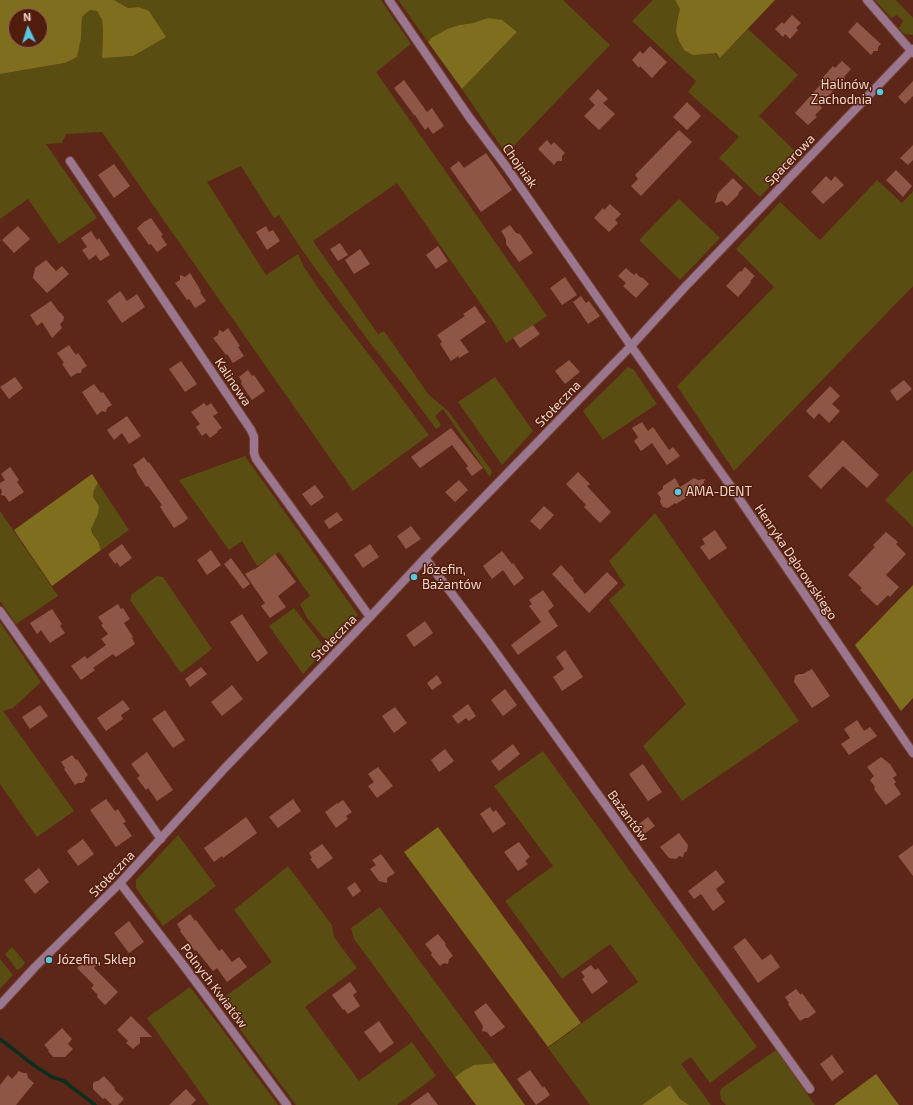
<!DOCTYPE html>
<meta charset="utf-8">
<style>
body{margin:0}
#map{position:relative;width:913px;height:1105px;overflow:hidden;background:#5c2718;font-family:"Exo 2",sans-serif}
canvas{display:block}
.north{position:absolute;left:8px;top:8px;width:40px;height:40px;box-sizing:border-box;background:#501d0d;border:1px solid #936759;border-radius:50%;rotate:356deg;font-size:11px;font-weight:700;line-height:16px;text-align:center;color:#f7d5cb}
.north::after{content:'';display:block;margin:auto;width:14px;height:18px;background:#59c8e5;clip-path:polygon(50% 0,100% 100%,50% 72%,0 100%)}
</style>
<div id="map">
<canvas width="913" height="1105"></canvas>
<div class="north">N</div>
</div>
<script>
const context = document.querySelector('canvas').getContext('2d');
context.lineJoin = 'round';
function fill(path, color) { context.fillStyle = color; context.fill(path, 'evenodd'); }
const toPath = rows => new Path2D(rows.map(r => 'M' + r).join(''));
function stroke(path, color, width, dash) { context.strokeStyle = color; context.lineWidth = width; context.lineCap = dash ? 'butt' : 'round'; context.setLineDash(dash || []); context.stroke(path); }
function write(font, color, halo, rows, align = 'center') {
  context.font = font + ' "Exo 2",sans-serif'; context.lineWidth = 3; context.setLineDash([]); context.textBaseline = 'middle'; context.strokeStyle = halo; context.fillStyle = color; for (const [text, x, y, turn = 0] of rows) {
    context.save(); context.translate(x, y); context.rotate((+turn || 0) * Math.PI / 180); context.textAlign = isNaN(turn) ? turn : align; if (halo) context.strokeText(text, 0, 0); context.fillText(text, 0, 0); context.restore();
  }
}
fill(toPath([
 [114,0,381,0,411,44,376,72,547,316,506,343,494,323,397,183,313,241,378,334,384,331,429,395,448,411,492,471,490,477,443,409,435,416,441,425,436,429,408,391,370,343,302,250,279,215,274,218,241,166,207,182,266,275,298,254,304,267,325,298,377,365,429,435,353,491,102,132,66,134,62,143,46,144,97,218,59,244,28,199,0,219,0,74,65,63,81,38,82,17,90,10,97,11,102,20,103,32,102,57,133,56,138,7,128,8],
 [398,0,563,0,610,45,506,154,462,89,517,32,473,23,459,25,447,29,431,38,428,42],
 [653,0,675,0,681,9,677,22,720,58,748,29,798,75,759,116,799,155,760,197,719,158,739,137,688,92,696,81,632,21],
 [875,0,896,0,913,18,913,35,904,34,899,28,903,21,897,15,891,18],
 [877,180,902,203,913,191,913,286,734,471,677,386,774,287,736,249,780,202,820,240],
 [679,199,720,238,680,280,639,240],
 [628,367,634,370,657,404,603,440,583,411],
 [495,377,533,431,502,465,458,402],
 [245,456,358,615,330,645,307,618,300,604,310,596,279,552,257,566,242,541,229,550,179,480],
 [913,470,913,527,885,500],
 [98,483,129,530,101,550,98,541,93,535,91,528,98,514,96,502,93,497,94,490],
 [0,511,58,596,16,624,0,601],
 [655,513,799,721,682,801,643,746,686,704,609,600,625,585,609,561],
 [157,576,163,577,212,649,181,673,130,600,132,594],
 [294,608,326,649,303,674,269,626],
 [0,622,41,682,13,708,3,711,74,811,37,837,0,784],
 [543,751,757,1047,710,1083,691,1057,681,1064,711,1105,688,1105,680,1099,670,1085,642,1105,590,1105,548,1048,638,982,610,944,562,979,505,901,553,866,494,786],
 [178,835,216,886,163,926,136,888,136,880],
 [288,866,332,925,334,937,357,968,305,1007,359,1081,412,1042,436,1076,397,1105,296,1105,219,1001,272,962,234,910],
 [380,907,495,1063,483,1064,463,1071,455,1077,354,939,351,928],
 [12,947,24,961,25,963,19,970,16,969,5,954],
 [0,959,13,975,0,989],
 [190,987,219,1025,278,1105,209,1105,147,1018],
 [776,1050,815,1105,726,1105,721,1099,720,1092,722,1088]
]), '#594d11');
fill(toPath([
 [0,0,114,0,128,8,138,7,149,11,166,37,133,56,102,58,103,32,102,20,97,11,90,10,82,17,81,38,77,57,65,63,0,74],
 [16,16,40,16,40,40,16,40],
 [675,0,775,0,720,58,716,53,693,55,684,50,679,41,676,32,677,22,680,9],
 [488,18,502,20,517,32,462,89,428,42,431,38,447,29,459,25,473,23],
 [92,474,98,483,94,490,93,497,99,506,98,514,91,529,93,535,98,541,101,550,52,586,14,530],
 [913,585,913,698,901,711,855,645],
 [438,827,581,1023,548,1047,404,852],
 [495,1063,525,1105,476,1105,455,1077,463,1071,474,1065],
 [876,1074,899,1105,834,1105],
 [670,1085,680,1099,689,1105,642,1105]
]), '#7e6e1d');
stroke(toPath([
 [0,1039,35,1066,52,1077,64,1081,95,1105]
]), '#0e2e1d', 3.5);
fill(toPath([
 [792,15,801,23,796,28,798,30,790,39,785,34,783,37,775,29,782,22,784,24],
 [857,22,881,44,878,47,878,51,874,51,871,55,848,32],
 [650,46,667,62,652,78,640,66,639,68,632,60,640,51,643,54],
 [842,61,851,69,844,77,845,78,820,105,822,108,815,115,817,117,808,125,795,113,822,83,819,81,824,76,833,66,835,68],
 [404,80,427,112,432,108,444,126,433,134,428,127,425,130,415,115,414,115,394,88],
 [913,81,913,96,905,104,898,97],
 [598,89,608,99,603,103,615,114,599,130,584,116,595,105,589,99],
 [687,102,701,116,687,130,673,117],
 [679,130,692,142,641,196,631,186,638,179,635,175],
 [547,140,551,145,554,142,565,153,562,156,562,161,557,161,554,165,538,149],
 [913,145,913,160,908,165,900,158],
 [486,153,512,190,481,212,450,168,459,161,464,168],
 [114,164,130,186,114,198,98,175],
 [896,170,912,186,903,197,886,180],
 [826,176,831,181,835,176,844,185,823,204,811,192],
 [733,178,743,188,738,193,739,194,727,206,722,201,715,203,718,193],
 [610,204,621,214,615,220,618,223,609,232,594,218,603,208,604,210],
 [151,218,163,235,161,236,167,245,157,252,151,244,149,245,137,228,145,221,146,221],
 [510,225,516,233,520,234,533,253,519,262,506,244,506,239,501,231],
 [18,226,30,239,14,253,2,240],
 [266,226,269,232,273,230,280,241,267,250,256,232],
 [91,231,97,240,99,238,110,255,100,261,96,255,89,260,82,250,87,247,81,238],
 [340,243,348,255,338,261,330,249],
 [438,246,448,261,436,269,426,255],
 [360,249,370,264,354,274,345,260],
 [46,260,56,271,62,266,69,274,47,293,33,278,35,268],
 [745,267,755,276,750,281,751,282,738,297,726,286,740,271,741,272],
 [626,268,634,275,636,273,641,278,642,277,649,284,636,298,623,286,626,283,618,276],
 [190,273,201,291,200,292,206,301,195,308,189,299,187,300,175,283,180,280,180,275,185,277],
 [565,277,577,295,562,305,550,288],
 [120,291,127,301,137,294,145,307,122,323,107,301],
 [581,296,586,303,589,301,600,316,588,324,573,302],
 [51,301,59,312,61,313,64,317,63,321,60,324,62,328,52,338,42,322,37,326,30,315],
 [475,306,486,322,460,340,469,352,459,358,458,356,451,361,440,344,442,342,437,335,465,316,463,314],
 [533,325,540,334,520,348,513,338],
 [228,328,240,346,238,347,244,356,233,363,227,354,226,355,213,338,218,335,219,330,223,332],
 [69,345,76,355,78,353,87,366,82,369,81,373,77,373,71,377,62,364,64,363,57,353],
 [569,360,580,372,565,384,555,371],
 [181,361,197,384,185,392,169,369],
 [248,370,252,376,254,375,265,391,252,400,241,384,242,382,239,377],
 [15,377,23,388,9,399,0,387],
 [904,380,912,389,897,401,890,391],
 [94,384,101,393,103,392,112,405,107,408,106,412,102,411,97,415,82,392],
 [830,386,840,396,832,404,840,411,829,423,819,413,814,419,806,411],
 [204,403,207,406,211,403,218,413,213,416,222,428,217,431,218,432,210,438,206,433,202,436,196,427,200,424,191,412],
 [127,416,141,436,129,444,122,433,114,440,107,430],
 [642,422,648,431,653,427,669,450,673,447,680,456,667,465,652,443,641,451,634,441,638,437,632,428],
 [451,428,483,468,472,476,466,468,468,466,452,445,420,468,411,457],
 [843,440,879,475,867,488,843,466,821,489,808,476],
 [144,457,148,463,149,462,188,518,184,522,174,528,160,507,162,505,148,486,146,487,136,471,137,471,133,465],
 [10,467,19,480,17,482,24,492,9,502,5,496,1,495,2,491,0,488,0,483,5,480,1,474],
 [578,472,590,484,587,486,611,512,600,523,584,507,586,505,566,484],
 [675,478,680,487,694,478,698,480,705,479,703,485,704,487,699,490,699,496,694,493,676,504,675,503,668,508,663,507,660,502,661,498,657,493,663,489,663,486],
 [459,480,468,490,455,502,445,492],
 [315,485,324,497,311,506,302,494],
 [544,506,554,515,540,530,530,521],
 [337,512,343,520,329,529,324,521],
 [411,526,421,539,406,549,397,536],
 [715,530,727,548,709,560,700,547,705,544,702,539],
 [886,532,898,542,896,544,906,554,886,575,899,587,890,597,888,595,877,606,860,590,862,588,848,575,875,547,873,545],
 [122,544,132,558,120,567,117,562,115,564,108,554],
 [370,544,379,557,363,568,354,555],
 [211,550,221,565,207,575,197,560],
 [502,551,512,564,513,563,524,578,514,586,503,570,492,579,483,566],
 [275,554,296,582,278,596,286,607,270,618,261,606,265,603,245,574,254,569,254,570],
 [231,558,250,584,243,589,224,564],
 [561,565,574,579,573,580,585,594,607,572,618,583,589,613,552,574],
 [543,590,554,606,548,611,558,626,518,655,511,645,541,622,529,606,532,604,529,600],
 [118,604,121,609,123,608,130,619,124,623,133,637,132,638,135,644,116,657,113,654,93,668,95,670,81,680,71,666,85,656,87,659,106,645,101,639,108,634,101,625,103,624,98,617],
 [52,609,62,624,60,626,65,633,50,643,41,630,37,634,30,623],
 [242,614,268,653,257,662,230,622],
 [425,621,433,633,414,647,406,635],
 [565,650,583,677,562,691,553,677,564,669,556,657],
 [201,667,207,674,190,687,185,679],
 [812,669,830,696,812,708,794,682,795,676,799,674,803,674],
 [437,675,442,683,432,690,427,683],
 [232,685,243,699,222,716,211,702],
 [505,689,517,705,503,716,491,700],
 [123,700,130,709,121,715,123,719,106,731,97,718],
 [468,704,476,716,469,721,466,718,458,724,452,716],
 [40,705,48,716,30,729,22,717],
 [395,707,407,723,394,733,382,716],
 [165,710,185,740,173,748,152,719],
 [857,720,864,731,870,727,877,736,849,755,841,744,850,738,844,729],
 [513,744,520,754,499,771,491,761],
 [445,749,454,761,439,772,431,760],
 [147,752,173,790,157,801,148,788,146,790,137,778,140,776,131,764],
 [72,755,76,760,77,759,88,775,85,778,85,781,82,783,78,783,75,785,64,769,65,768,61,762],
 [881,757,890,764,897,775,893,778,896,782,894,784,901,794,886,805,874,789,875,787,870,780,874,776,867,767],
 [643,764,662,792,648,801,629,774],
 [378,767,393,786,377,798,368,786,374,782,368,774],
 [106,799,115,811,118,809,126,822,123,823,132,836,116,847,90,810],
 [293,799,301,811,278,828,269,817],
 [343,800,352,812,346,816,348,819,336,828,325,812,337,803,337,804],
 [490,807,493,812,496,810,506,824,493,833,480,814],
 [246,817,257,833,223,858,222,856,214,862,204,848],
 [648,817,655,826,641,836,635,827],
 [679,833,688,845,687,851,684,853,683,857,679,856,676,859,669,858,660,847],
 [83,839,94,854,78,866,67,851],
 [519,842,530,857,525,861,528,864,518,871,504,852],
 [322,844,333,858,318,869,310,859,312,858,309,853],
 [913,845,913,876,898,856],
 [381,854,395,873,387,878,387,883,379,881,370,869,376,865,372,860],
 [39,868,49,882,35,894,24,880],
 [716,870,725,882,716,889,725,902,713,911,701,894,694,899,688,891],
 [355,882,361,891,353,897,347,888],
 [190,914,195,921,196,920,219,951,222,949,232,962,239,957,247,967,227,982,217,968,213,971,196,950,195,951,180,931,181,930,177,924],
 [129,921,144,942,129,953,114,933],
 [438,934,446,944,445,945,453,956,449,959,448,964,444,963,440,966,431,955,432,953,425,944],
 [745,938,762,960,771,954,780,967,758,983,733,947],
 [90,955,98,963,94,968,118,992,105,1005,97,997,98,995,91,988,94,985,77,968],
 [591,965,595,970,598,968,608,982,592,994,582,979,585,977,581,972],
 [350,982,357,992,353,995,360,1006,348,1014,344,1009,343,1010,332,995],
 [796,989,801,995,802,993,816,1012,808,1018,805,1018,800,1021,788,1004,789,1003,785,997],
 [486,1003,505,1027,491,1037,487,1032,482,1031,483,1026,474,1012],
 [131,1016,152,1037,140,1037,140,1043,133,1049,126,1043,128,1041,117,1030],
 [379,1021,394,1043,380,1053,364,1032],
 [62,1028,72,1039,68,1044,73,1049,65,1057,53,1057,48,1051,49,1050,44,1045],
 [832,1055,844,1072,832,1081,820,1064],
 [530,1070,543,1088,544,1086,550,1095,536,1105,517,1079],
 [19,1071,23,1073,27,1073,28,1078,34,1083,16,1105,0,1105,0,1085,8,1075,12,1079],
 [104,1076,115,1088,114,1089,124,1099,118,1105,112,1105,105,1098,103,1099,93,1089,93,1083,96,1081,98,1081],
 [186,1089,196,1100,191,1105,169,1105],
 [428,1092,438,1105,410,1105]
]), '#905645');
const minor = toPath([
 [389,0,469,117,505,165,631,346],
 [867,0,913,53],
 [70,161,251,430,254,437,254,453,256,459,370,617],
 [425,558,489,643,810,1089],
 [0,611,161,839],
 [120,883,187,970,287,1105]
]);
const tertiary = toPath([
 [631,346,732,488,913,753],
 [0,1005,35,967,120,883,224,769,370,617,425,558,631,346,685,287,913,49]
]);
stroke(minor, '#754335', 10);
stroke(tertiary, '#754335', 10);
stroke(minor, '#9a778f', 8);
stroke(tertiary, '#9a778f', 8);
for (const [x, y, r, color] of [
 [880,92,4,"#59c8e5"],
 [678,492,4,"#59c8e5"],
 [414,577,4,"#59c8e5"],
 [49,960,4,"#59c8e5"]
]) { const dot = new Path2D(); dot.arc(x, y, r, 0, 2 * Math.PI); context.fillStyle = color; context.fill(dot); stroke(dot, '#501d0d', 1.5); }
write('13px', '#f7d5cb', '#501d0d', [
 ["Halinów,",872,85,"right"],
 ["Zachodnia",872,100,"right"],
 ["AMA-DENT",686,492],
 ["Józefin,",422,570],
 ["Bażantów",422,585],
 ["Józefin, Sklep",57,960]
], 'left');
write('13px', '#f7d5cb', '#501d0d', [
 ["Spacerowa",790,160,-46],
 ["Chojniak",520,166,55],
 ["Kalinowa",233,382,56],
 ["Stołeczna",558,404,-46],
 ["Henryka Dąbrowskiego",796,562,56],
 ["Stołeczna",334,638,-46],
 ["Bażantów",628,816,54],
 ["Stołeczna",112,874,-46],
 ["Polnych Kwiatów",214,986,53]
]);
</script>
